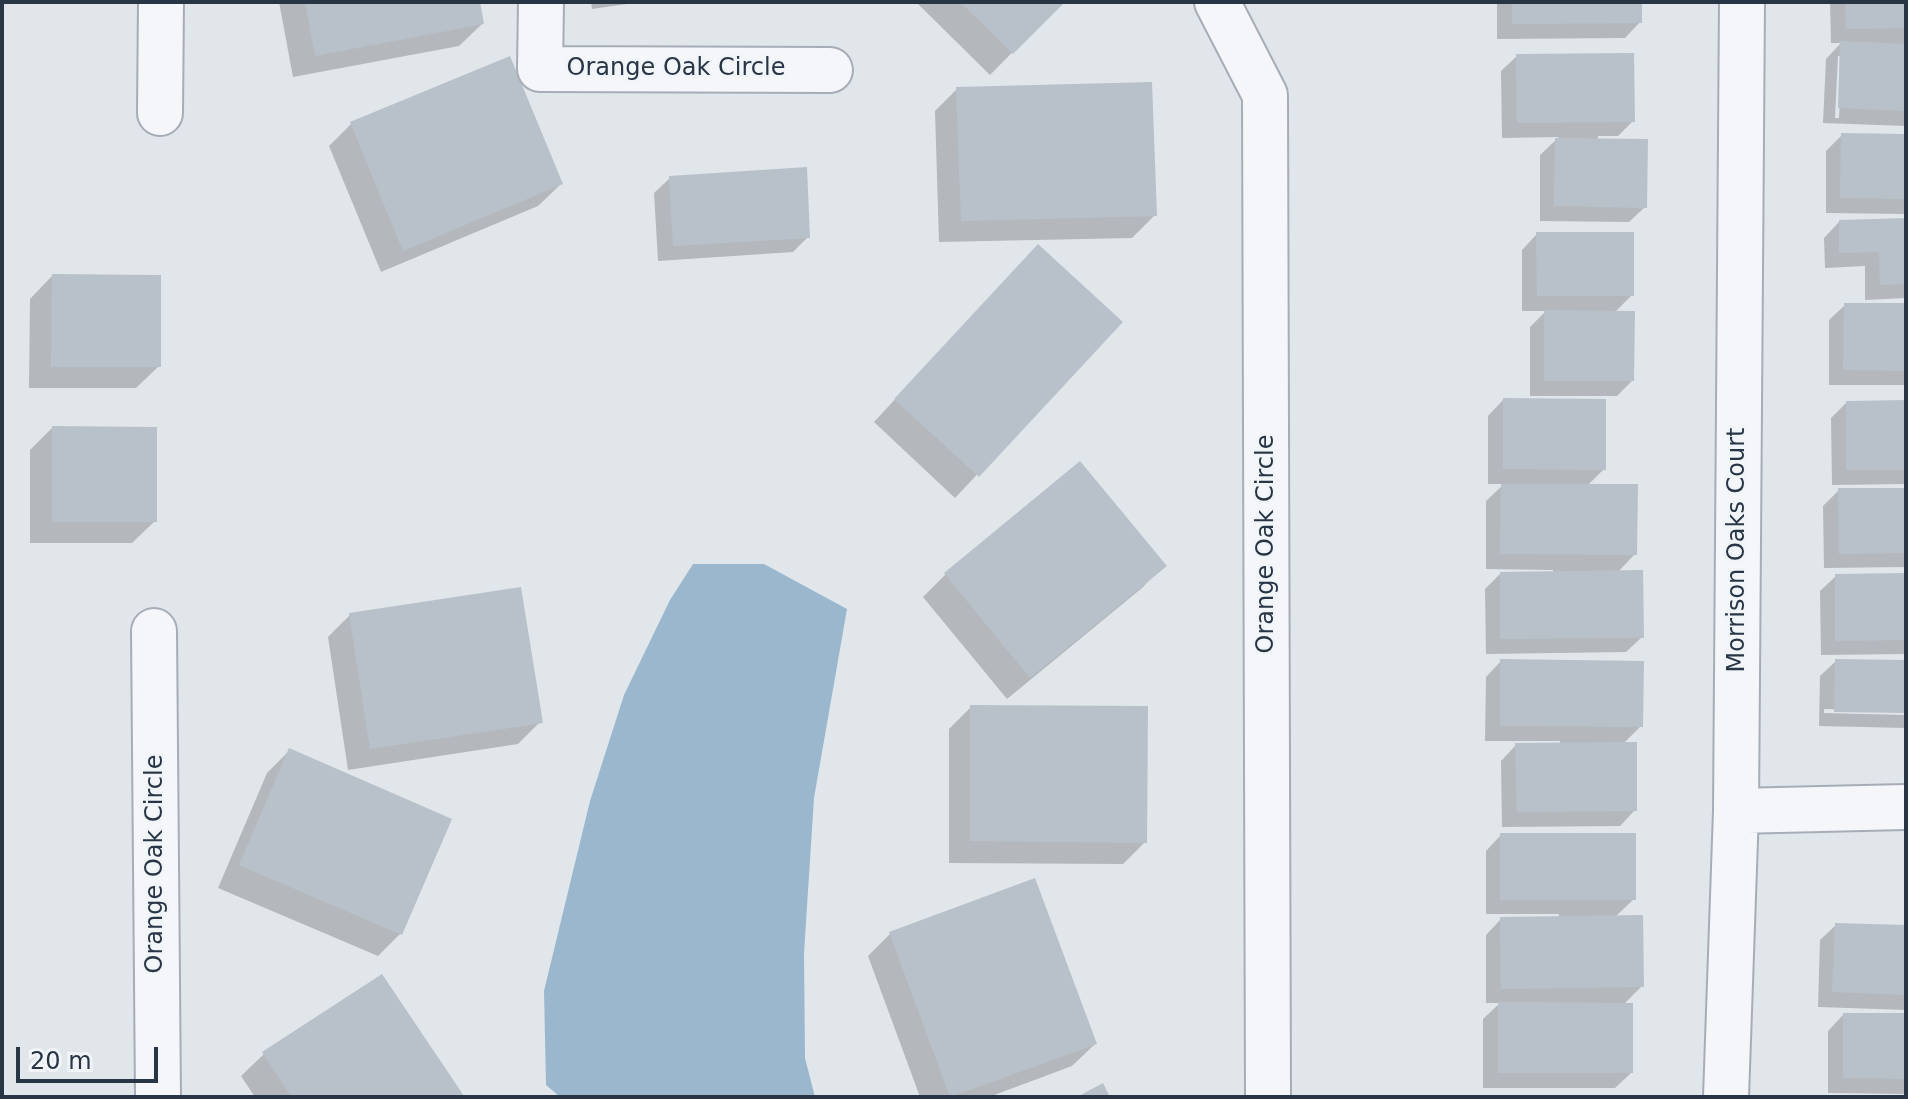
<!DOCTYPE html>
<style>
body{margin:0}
#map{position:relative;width:1908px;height:1099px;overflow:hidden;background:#e1e6eb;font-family:"DejaVu Sans",sans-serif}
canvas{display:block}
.frame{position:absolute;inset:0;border:4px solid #283545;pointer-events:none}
.scale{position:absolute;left:16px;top:1047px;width:142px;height:36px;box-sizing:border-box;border:4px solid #283545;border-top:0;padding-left:10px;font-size:24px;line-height:28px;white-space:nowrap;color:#283545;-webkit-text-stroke:6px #f1f5f8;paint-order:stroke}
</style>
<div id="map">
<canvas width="1908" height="1099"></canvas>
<div class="frame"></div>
<div class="scale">20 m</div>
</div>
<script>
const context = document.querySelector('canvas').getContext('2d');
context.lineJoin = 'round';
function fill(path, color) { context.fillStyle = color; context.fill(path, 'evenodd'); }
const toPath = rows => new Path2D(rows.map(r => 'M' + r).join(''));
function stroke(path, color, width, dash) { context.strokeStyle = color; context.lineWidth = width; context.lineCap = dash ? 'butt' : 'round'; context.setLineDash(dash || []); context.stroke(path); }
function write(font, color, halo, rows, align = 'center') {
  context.font = font + ' "DejaVu Sans",sans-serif'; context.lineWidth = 6; context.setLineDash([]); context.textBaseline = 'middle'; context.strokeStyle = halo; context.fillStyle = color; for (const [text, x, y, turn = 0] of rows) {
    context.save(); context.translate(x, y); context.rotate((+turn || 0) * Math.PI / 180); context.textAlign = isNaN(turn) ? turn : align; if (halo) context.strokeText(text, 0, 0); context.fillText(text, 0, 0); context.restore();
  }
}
fill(toPath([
 [693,564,764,564,847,609,814,798,804,953,805,1058,815,1097,560,1097,546,1085,544,991,590,801,624,695,670,600]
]), '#9ab7ce');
fill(toPath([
 [279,2,478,2,482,24,459,46,293,77],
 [591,2,641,2,592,9],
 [916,2,1062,2,990,75],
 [1497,2,1640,2,1640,22,1625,38,1497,39],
 [1830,2,1906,2,1906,126,1823,123,1826,59,1841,43,1831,43],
 [1838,56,1842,56,1839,118,1835,118],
 [1517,56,1633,121,1618,136,1598,136,1598,140,1645,207,1629,222,1540,221,1540,155,1559,137,1502,138,1501,71],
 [957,89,1155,215,1132,238,939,242,935,111],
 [351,124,561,184,538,206,381,272,329,146],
 [1842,135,1906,136,1906,214,1826,213,1826,151],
 [670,178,808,237,793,252,658,261,654,193],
 [1906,220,1906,298,1865,300,1865,266,1825,268,1824,238,1839,222],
 [1537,234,1632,295,1615,312,1632,381,1617,396,1530,396,1530,327,1546,311,1522,311,1522,250],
 [1016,269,1120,323,955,498,874,422],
 [52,276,159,366,136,388,29,388,30,299],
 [1845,305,1906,305,1906,385,1829,385,1829,320],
 [1503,400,1604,469,1587,486,1635,554,1617,573,1642,637,1626,652,1486,654,1485,589,1500,574,1553,573,1553,570,1486,569,1486,501,1504,484,1488,484,1488,416],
 [1906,402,1906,484,1832,485,1831,418,1846,403],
 [52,428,155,521,132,543,30,543,30,450],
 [1080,464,1164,565,1142,588,1007,699,923,597,945,575],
 [1839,490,1906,490,1906,567,1824,568,1823,506],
 [1906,575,1906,654,1821,655,1820,591,1836,576],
 [350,615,540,722,518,744,348,770,328,637],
 [1501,661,1641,726,1623,744,1635,810,1620,826,1502,827,1501,761,1516,745,1560,745,1560,741,1485,741,1486,677],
 [1836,661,1906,662,1906,711,1824,709,1824,713,1906,715,1906,728,1819,726,1820,676],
 [971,707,1145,842,1123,864,949,863,949,729],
 [289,751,400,934,378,956,218,888,267,773],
 [1501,835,1634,899,1615,917,1642,986,1623,1005,1631,1073,1615,1088,1483,1088,1483,1019,1500,1003,1486,1003,1486,935,1501,919,1559,918,1559,914,1486,914,1486,851],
 [1836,925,1906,927,1906,1010,1818,1007,1820,940],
 [890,934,1095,1044,1072,1066,989,1097,920,1097,868,956],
 [1843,1015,1906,1015,1906,1094,1828,1093,1828,1031],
 [264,1054,461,1095,255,1097,241,1076]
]), '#0003');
fill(toPath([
 [305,2,480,2,484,24,315,56],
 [960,2,1065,2,1013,54],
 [1512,2,1642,2,1642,23,1512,24],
 [1845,2,1906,2,1906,28,1846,29],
 [1840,41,1906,44,1906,111,1838,108],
 [1634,53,1635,122,1517,123,1516,54],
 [510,56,563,184,403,251,350,122],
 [1152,82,1157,216,961,221,956,87],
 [1841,133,1906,134,1906,199,1840,198],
 [1555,138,1648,139,1647,208,1554,206],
 [807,167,810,238,673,246,669,176],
 [1906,218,1906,284,1880,285,1879,252,1839,253,1839,220],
 [1536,232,1634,232,1634,296,1537,296],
 [1038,244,1123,322,979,477,894,399],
 [52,274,161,275,161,367,51,367],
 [1844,303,1906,303,1906,371,1843,370],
 [1544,310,1635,311,1634,381,1544,381],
 [1503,398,1606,399,1606,470,1503,469],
 [1906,400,1906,470,1846,470,1846,401],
 [52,426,157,427,157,522,52,522],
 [1080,461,1167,566,1030,678,944,573],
 [1501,484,1638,484,1637,555,1500,554],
 [1838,488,1906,488,1906,553,1839,554],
 [1643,570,1644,638,1500,639,1500,572],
 [1906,573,1906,640,1835,641,1835,574],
 [521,587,543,723,370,749,349,613],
 [1500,659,1644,661,1643,727,1500,726],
 [1835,659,1906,660,1906,713,1834,712],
 [970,705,1148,706,1147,843,970,841],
 [1637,742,1637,811,1517,812,1515,743],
 [289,748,452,819,402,935,239,865],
 [1500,833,1636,833,1636,900,1500,900],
 [1035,878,1097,1044,950,1097,889,932],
 [1643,915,1644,987,1501,989,1500,917],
 [1835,923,1906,925,1906,995,1832,992],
 [382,974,464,1096,292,1097,262,1052],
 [1498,1002,1633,1003,1633,1073,1498,1073],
 [1843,1013,1906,1013,1906,1079,1843,1078],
 [1103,1083,1110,1097,1077,1097]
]), '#b8c0c9');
const minor = toPath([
 [541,2,540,69,830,70],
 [1217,2,1265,95,1268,1097],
 [160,113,161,2],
 [154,631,158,1097],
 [1736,811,1906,807],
 [1726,1097,1736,811,1742,2]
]);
stroke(minor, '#a6adb6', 48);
stroke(minor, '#f5f6f9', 44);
write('24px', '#283545', '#f1f5f8', [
 ["Orange Oak Circle",676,69],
 ["Orange Oak Circle",1267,544,-90],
 ["Morrison Oaks Court",1738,550,-90],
 ["Orange Oak Circle",156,864,-90]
]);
</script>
